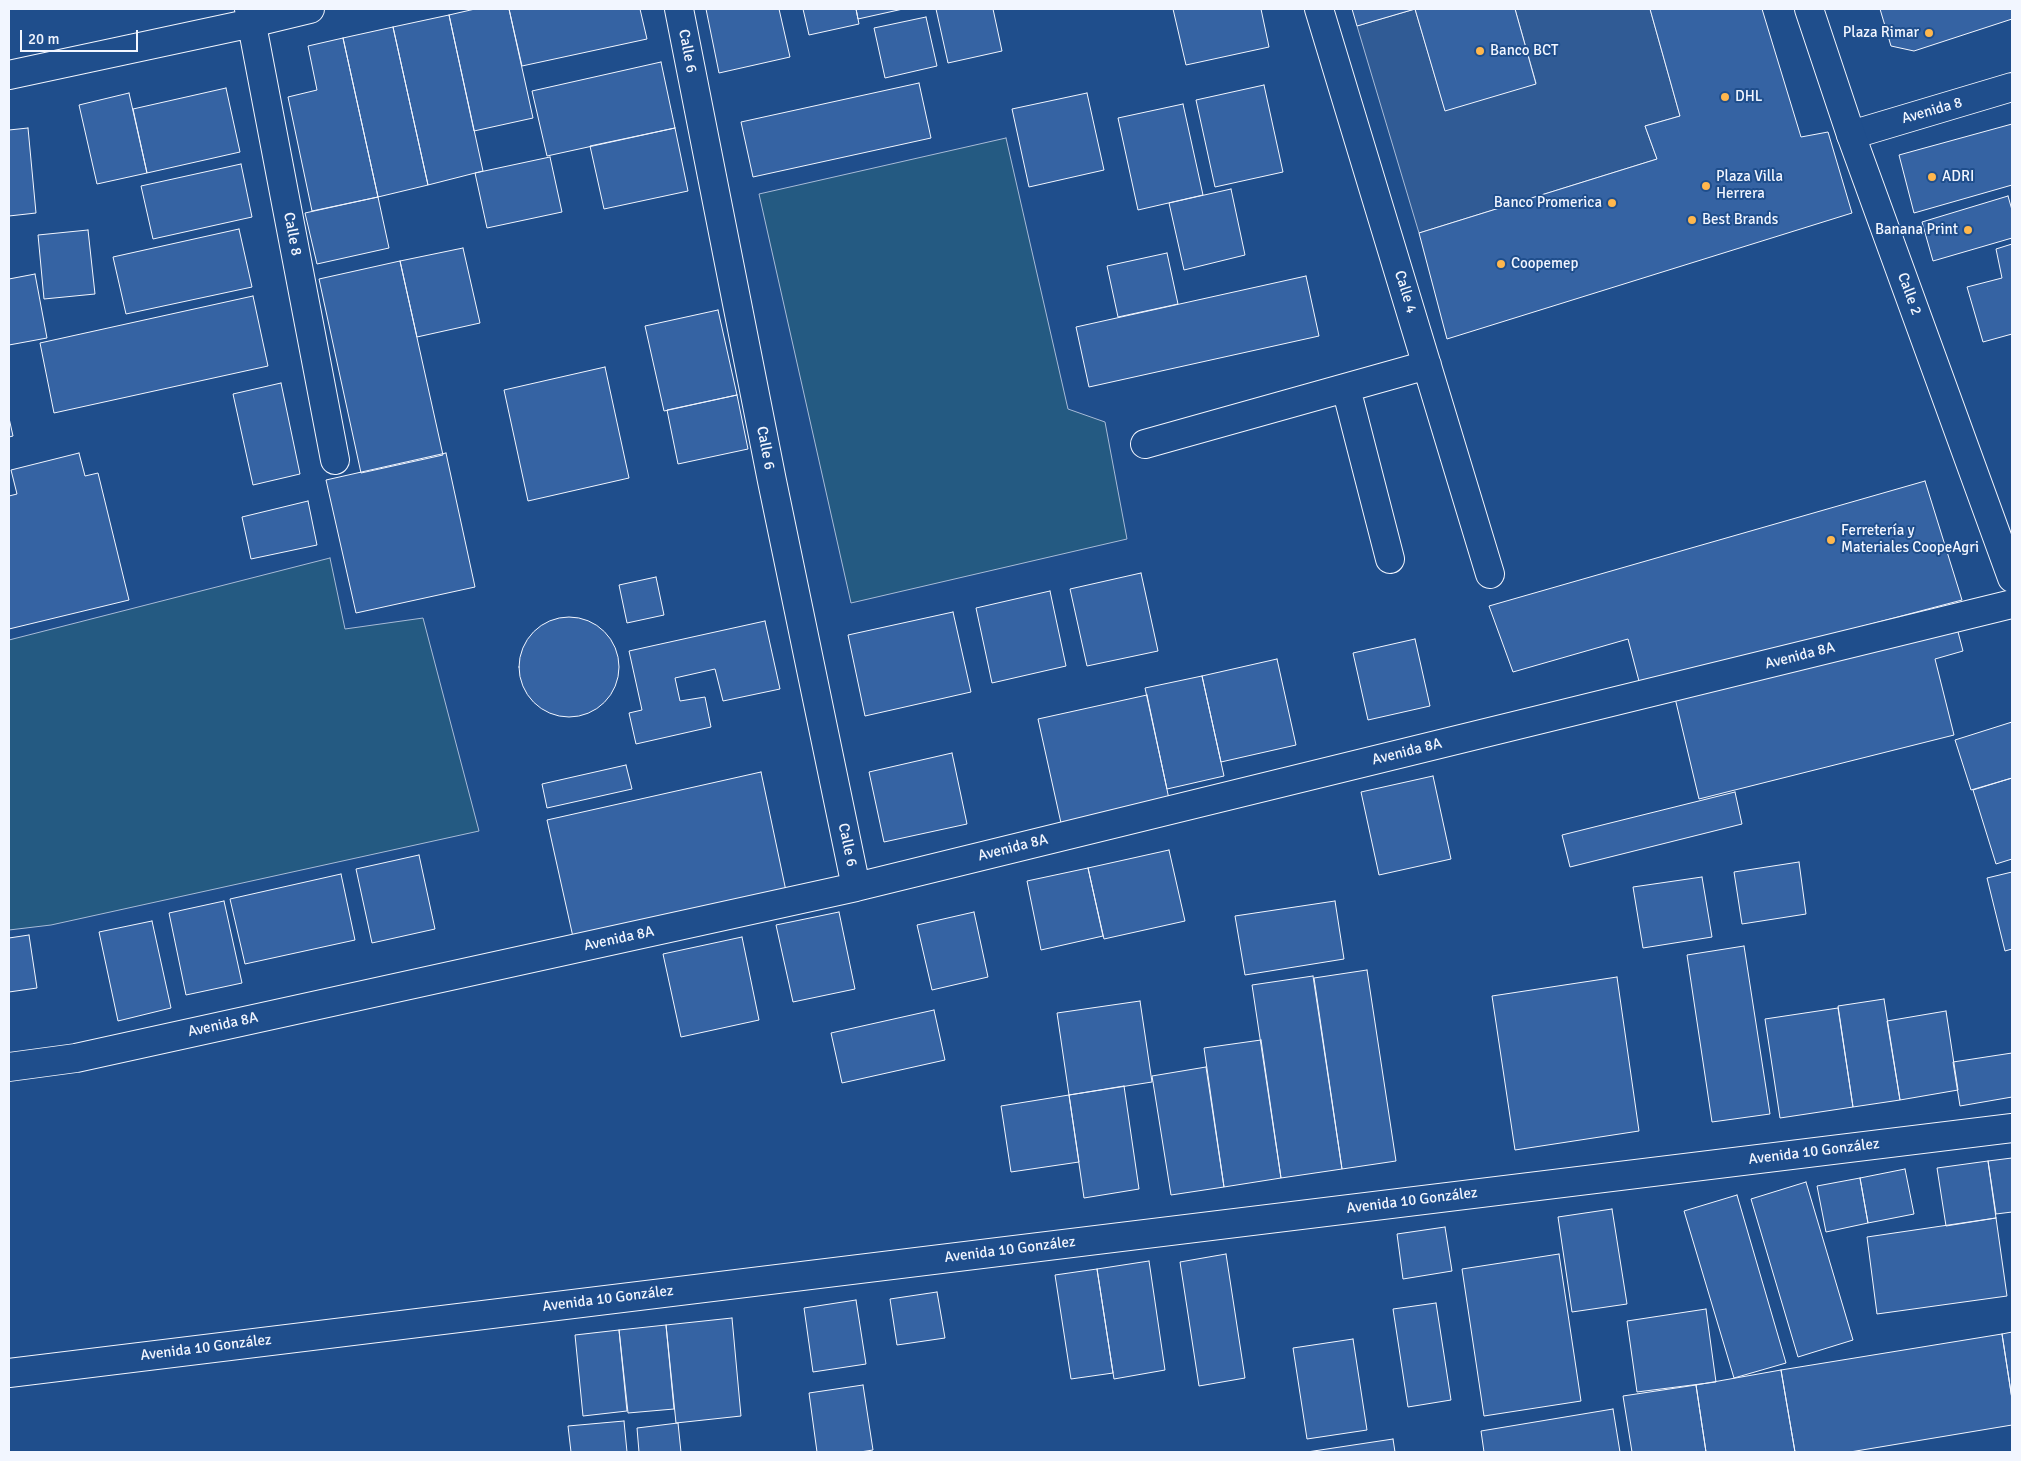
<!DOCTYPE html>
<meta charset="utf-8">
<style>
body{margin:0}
#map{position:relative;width:2021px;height:1461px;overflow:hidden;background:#1f4e8c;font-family:Signika,sans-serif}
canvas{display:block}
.frame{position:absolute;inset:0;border:10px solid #f2f6ff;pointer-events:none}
.scale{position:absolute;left:20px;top:30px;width:118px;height:22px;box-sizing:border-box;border:2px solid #f2f6ff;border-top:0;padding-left:6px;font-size:15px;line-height:18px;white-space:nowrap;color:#f2f6ff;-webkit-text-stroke:4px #1f4e8c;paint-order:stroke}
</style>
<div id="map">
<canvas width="2021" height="1461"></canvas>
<div class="frame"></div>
<div class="scale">20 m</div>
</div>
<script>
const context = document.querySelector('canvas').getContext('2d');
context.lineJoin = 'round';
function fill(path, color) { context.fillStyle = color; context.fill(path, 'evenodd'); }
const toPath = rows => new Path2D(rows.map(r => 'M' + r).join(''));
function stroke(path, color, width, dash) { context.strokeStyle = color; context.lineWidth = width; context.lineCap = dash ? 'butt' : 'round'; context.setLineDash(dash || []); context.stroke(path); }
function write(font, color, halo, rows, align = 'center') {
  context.font = font + ' Signika,sans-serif'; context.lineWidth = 4; context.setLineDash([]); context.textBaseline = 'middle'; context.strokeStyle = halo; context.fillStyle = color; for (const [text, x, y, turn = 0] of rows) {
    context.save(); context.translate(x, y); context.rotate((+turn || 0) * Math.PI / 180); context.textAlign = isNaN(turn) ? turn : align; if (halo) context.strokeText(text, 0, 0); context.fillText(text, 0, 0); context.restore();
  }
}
const green = toPath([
 [1006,138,1068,409,1105,422,1127,539,851,603,759,194,1006,138],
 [330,558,345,629,423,618,479,831,51,925,9,930,9,640,330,558]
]);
fill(green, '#245a82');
stroke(green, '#a8bbd7', 1);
const parking = toPath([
 [1415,9,1445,110,1536,83,1515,9,1650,9,1680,116,1645,126,1657,159,1419,233,1357,26,1415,9]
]);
fill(parking, '#305b95');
stroke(parking, '#a8bbd7', 1);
const building = toPath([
 [475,9,509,9,533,118,474,131,449,15,475,9],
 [509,9,640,9,647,39,522,66,509,9],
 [706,9,779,9,790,57,719,73,706,9],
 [803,9,856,9,859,24,809,35,803,9],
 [856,9,903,9,858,19,856,9],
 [936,9,993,9,1002,51,948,63,936,9],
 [1173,9,1261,9,1269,47,1186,65,1173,9],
 [1352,9,1415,9,1357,26,1352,9],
 [1415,9,1515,9,1536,84,1445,111,1415,9],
 [1650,9,1762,9,1801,137,1828,132,1852,213,1447,339,1419,233,1657,159,1645,126,1680,116,1650,9],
 [1880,9,2012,9,2012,19,1914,51,1891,46,1880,9],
 [449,15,483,171,428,185,393,27,449,15],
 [926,17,937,66,885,78,874,28,926,17],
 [393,27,428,185,378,197,343,38,393,27],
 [343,38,378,197,312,211,288,97,317,90,308,46,343,38],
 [661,62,675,128,547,156,532,91,661,62],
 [919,83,931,138,753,177,741,122,919,83],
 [1264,85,1283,172,1215,187,1196,100,1264,85],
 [226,88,240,152,147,173,133,109,226,88],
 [129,93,147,173,97,184,79,105,129,93],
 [1087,93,1104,170,1029,187,1012,109,1087,93],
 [1183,104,1203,195,1138,210,1118,118,1183,104],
 [2012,124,2012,185,1914,213,1899,155,2012,124],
 [28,128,36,213,9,216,9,130,28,128],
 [675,128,688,191,604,209,590,146,675,128],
 [550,157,562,212,487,228,475,173,550,157],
 [241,164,252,217,153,239,141,186,241,164],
 [1231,189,1245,255,1184,270,1169,203,1231,189],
 [2008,196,2012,210,2012,238,1933,261,1922,222,2008,196],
 [378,197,389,248,317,264,305,213,378,197],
 [239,229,252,287,126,314,113,257,239,229],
 [88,230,95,294,44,299,38,235,88,230],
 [2012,244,2012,334,1983,342,1967,287,2002,278,1996,249,2012,244],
 [463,248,480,323,417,337,400,261,463,248],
 [1167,253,1178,304,1118,317,1107,266,1167,253],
 [400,261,443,455,361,473,319,279,400,261],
 [35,274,47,338,9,345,9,279,35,274],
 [1306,276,1319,336,1089,387,1076,327,1306,276],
 [253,296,268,366,54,413,40,343,253,296],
 [718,310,737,395,664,411,645,326,718,310],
 [605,367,629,478,528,501,504,390,605,367],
 [281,383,300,474,253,485,233,394,281,383],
 [737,395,748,449,678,464,667,410,737,395],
 [9,418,13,436,9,437,9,418],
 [79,453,85,476,98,473,129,600,9,629,9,496,17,494,11,470,79,453],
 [446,453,475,587,356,613,326,480,446,453],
 [1925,481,1962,600,1640,685,1628,639,1513,672,1489,606,1925,481],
 [308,501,317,545,251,559,242,517,308,501],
 [1141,573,1158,651,1087,666,1070,589,1141,573],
 [656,577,664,615,627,623,619,585,656,577],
 [1050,591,1066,666,992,683,976,608,1050,591],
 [953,612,971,692,865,716,848,635,953,612],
 '519 667a50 50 0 1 1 100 0a50 50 0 1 1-100 0Z',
 [765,621,780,689,723,701,715,669,675,678,680,701,705,697,711,727,636,744,629,713,642,710,629,651,765,621],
 [1957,628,1963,651,1935,659,1954,735,1699,799,1675,698,1957,628],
 [1415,639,1430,706,1368,720,1353,653,1415,639],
 [1277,659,1296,745,1221,762,1202,676,1277,659],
 [1202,676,1224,776,1167,789,1145,688,1202,676],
 [1147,695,1169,799,1061,823,1038,719,1147,695],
 [2012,722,2012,778,1971,790,1955,740,2012,722],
 [952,753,967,824,884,842,869,772,952,753],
 [626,765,632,789,547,808,542,784,626,765],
 [761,772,786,891,573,937,547,820,761,772],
 [1433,776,1451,859,1379,875,1361,792,1433,776],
 [2012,778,2012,859,1996,864,1973,790,2012,778],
 [1735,792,1742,824,1570,867,1562,835,1735,792],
 [1169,850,1185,921,1104,939,1088,868,1169,850],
 [419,855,435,929,372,943,356,869,419,855],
 [1799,862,1806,914,1742,924,1734,872,1799,862],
 [1088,868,1103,936,1041,950,1027,881,1088,868],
 [2012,872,2012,949,2005,951,1987,878,2012,872],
 [341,874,355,940,245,964,230,899,341,874],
 [1702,877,1712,937,1643,948,1633,887,1702,877],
 [224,901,242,983,186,995,169,913,224,901],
 [1335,901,1344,959,1245,975,1235,916,1335,901],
 [839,912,855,989,793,1002,776,925,839,912],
 [974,912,988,977,932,990,917,925,974,912],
 [152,921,171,1008,118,1021,99,932,152,921],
 [29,935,37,988,9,992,9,938,29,935],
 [742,937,759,1020,681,1037,663,954,742,937],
 [1744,946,1770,1114,1712,1122,1687,955,1744,946],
 [1367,970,1396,1161,1342,1169,1314,978,1367,970],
 [1313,976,1342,1169,1281,1178,1252,985,1313,976],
 [1617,977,1639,1131,1515,1150,1492,996,1617,977],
 [1884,999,1900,1100,1853,1107,1838,1006,1884,999],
 [1140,1001,1152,1082,1069,1095,1057,1013,1140,1001],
 [1838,1008,1853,1107,1780,1118,1765,1019,1838,1008],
 [934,1010,945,1060,842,1083,831,1033,934,1010],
 [1946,1011,1958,1090,1900,1100,1887,1021,1946,1011],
 [1261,1040,1281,1178,1224,1187,1204,1048,1261,1040],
 [2012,1053,2012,1097,1960,1106,1953,1062,2012,1053],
 [1206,1067,1224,1187,1171,1195,1152,1076,1206,1067],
 [1124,1086,1139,1189,1084,1198,1069,1095,1124,1086],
 [1069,1095,1079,1162,1011,1172,1001,1106,1069,1095],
 [2012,1158,2012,1212,1996,1214,1988,1161,2012,1158],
 [1988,1161,1996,1218,1946,1226,1937,1168,1988,1161],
 [1905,1169,1914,1214,1868,1223,1860,1178,1905,1169],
 [1860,1178,1868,1223,1826,1232,1817,1186,1860,1178],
 [1806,1182,1853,1340,1798,1357,1751,1199,1806,1182],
 [1737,1195,1786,1363,1734,1378,1684,1211,1737,1195],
 [1612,1209,1627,1304,1572,1312,1558,1217,1612,1209],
 [1996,1218,2007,1296,1877,1314,1867,1237,1996,1218],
 [1445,1227,1452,1271,1403,1279,1397,1234,1445,1227],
 [1226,1254,1245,1378,1199,1386,1180,1262,1226,1254],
 [1559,1254,1581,1401,1484,1416,1462,1269,1559,1254],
 [1149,1261,1165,1370,1114,1379,1097,1269,1149,1261],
 [1097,1269,1113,1373,1071,1379,1055,1275,1097,1269],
 [937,1292,945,1338,897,1345,890,1299,937,1292],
 [856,1300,866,1364,813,1372,804,1308,856,1300],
 [1436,1303,1451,1400,1408,1407,1393,1309,1436,1303],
 [1706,1309,1716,1382,1637,1392,1627,1321,1706,1309],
 [732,1318,741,1416,676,1423,666,1325,732,1318],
 [666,1325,674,1409,628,1413,619,1330,666,1325],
 [619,1330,627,1411,583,1416,575,1335,619,1330],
 [2012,1332,2012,1399,2002,1334,2012,1332],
 [2002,1334,2012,1399,2012,1425,1850,1452,1795,1452,1781,1370,2002,1334],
 [1353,1339,1367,1430,1307,1439,1293,1348,1353,1339],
 [1781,1370,1795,1452,1706,1452,1696,1385,1781,1370],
 [863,1385,873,1450,860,1452,817,1452,809,1393,863,1385],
 [1696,1385,1706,1452,1632,1452,1623,1396,1696,1385],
 [1613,1409,1620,1452,1484,1452,1481,1431,1613,1409],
 [624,1421,627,1452,571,1452,568,1426,624,1421],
 [678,1423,681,1452,639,1452,637,1428,678,1423],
 [1393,1439,1395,1452,1307,1452,1393,1439]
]);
fill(building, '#3563a3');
stroke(building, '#f2f6ff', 1);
const minor = toPath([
 [249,9,335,460],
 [679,9,772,481,856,887],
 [1319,9,1490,574],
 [9,75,252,23,310,9],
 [1851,135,2012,87],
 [1346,388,1390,559],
 [1145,444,1427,365],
 [9,1067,76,1058,856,887,2012,604],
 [9,1373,2012,1128]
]);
const major = toPath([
 [1809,9,1851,135,2012,578]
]);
stroke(minor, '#f2f6ff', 30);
stroke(major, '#f2f6ff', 30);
stroke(minor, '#1f4e8c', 28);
stroke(major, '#1f4e8c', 28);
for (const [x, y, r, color] of [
 [1929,33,5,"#ffb74d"],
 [1480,51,5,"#ffb74d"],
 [1725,97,5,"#ffb74d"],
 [1932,177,5,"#ffb74d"],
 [1706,186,5,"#ffb74d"],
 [1612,203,5,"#ffb74d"],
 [1692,220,5,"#ffb74d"],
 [1968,230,5,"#ffb74d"],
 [1501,264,5,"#ffb74d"],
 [1831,540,5,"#ffb74d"]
]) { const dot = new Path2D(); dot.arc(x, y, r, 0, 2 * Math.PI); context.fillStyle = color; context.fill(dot); stroke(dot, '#1f4e8c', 2); }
write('15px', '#f2f6ff', '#1f4e8c', [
 ["Plaza Rimar",1919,33,"right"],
 ["Banco BCT",1490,51],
 ["DHL",1735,97],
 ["Plaza Villa",1716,177],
 ["Herrera",1716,194],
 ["ADRI",1942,177],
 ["Banco Promerica",1602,203,"right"],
 ["Best Brands",1702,220],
 ["Banana Print",1958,230,"right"],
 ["Coopemep",1511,264],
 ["Ferretería y",1841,531],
 ["Materiales CoopeAgri",1841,548]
], 'left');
write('15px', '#f2f6ff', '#1f4e8c', [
 ["Calle 6",687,51,79],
 ["Avenida 8",1932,111,-16],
 ["Calle 8",292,234,79],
 ["Calle 4",1405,292,73],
 ["Calle 2",1909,294,70],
 ["Calle 6",765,448,79],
 ["Avenida 8A",1800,656,-14],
 ["Avenida 8A",1407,752,-14],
 ["Calle 6",847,845,78],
 ["Avenida 8A",1013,848,-14],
 ["Avenida 8A",619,939,-12],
 ["Avenida 8A",223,1025,-12],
 ["Avenida 10 González",1814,1152,-7],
 ["Avenida 10 González",1412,1201,-7],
 ["Avenida 10 González",1010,1250,-7],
 ["Avenida 10 González",608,1299,-7],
 ["Avenida 10 González",206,1348,-7]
]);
</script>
